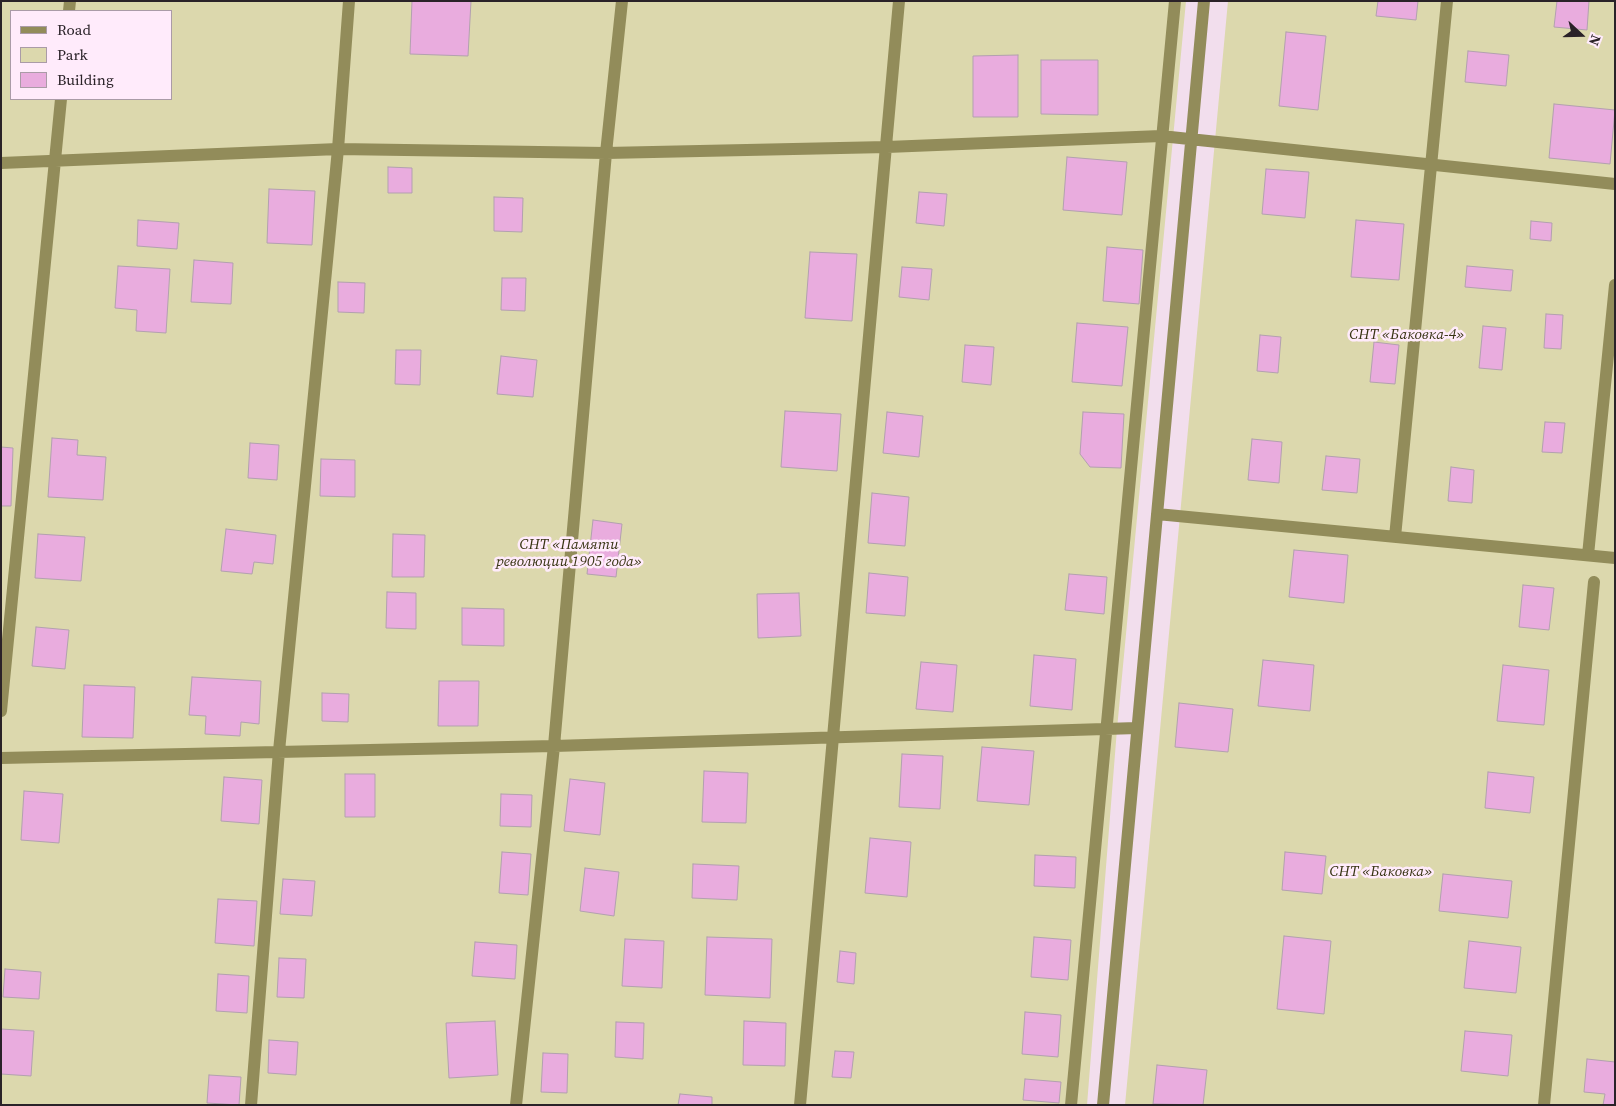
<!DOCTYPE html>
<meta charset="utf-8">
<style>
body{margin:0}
#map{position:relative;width:1616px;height:1106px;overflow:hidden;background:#f2deed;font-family:"Source Serif 4",serif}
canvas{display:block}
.frame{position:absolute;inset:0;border:2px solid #2a2228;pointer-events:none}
.legend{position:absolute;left:10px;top:10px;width:162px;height:90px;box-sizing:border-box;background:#ffebfb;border:1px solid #aa9ba7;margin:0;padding:6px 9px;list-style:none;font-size:15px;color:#2a2228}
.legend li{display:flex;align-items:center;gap:10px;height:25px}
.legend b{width:25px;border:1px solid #aa9ba7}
.north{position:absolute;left:1556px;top:10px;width:50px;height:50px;-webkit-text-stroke:4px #ffebfb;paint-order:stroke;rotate:111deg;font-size:14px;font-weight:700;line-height:20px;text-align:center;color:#2a2228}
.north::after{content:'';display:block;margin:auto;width:18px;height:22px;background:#2a2228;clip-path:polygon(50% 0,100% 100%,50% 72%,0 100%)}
</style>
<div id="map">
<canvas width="1616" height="1106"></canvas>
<div class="frame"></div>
<ul class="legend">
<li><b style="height:6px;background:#928c5a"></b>Road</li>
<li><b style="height:14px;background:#dcd8ad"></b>Park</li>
<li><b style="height:14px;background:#e9acde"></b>Building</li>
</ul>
<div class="north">N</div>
</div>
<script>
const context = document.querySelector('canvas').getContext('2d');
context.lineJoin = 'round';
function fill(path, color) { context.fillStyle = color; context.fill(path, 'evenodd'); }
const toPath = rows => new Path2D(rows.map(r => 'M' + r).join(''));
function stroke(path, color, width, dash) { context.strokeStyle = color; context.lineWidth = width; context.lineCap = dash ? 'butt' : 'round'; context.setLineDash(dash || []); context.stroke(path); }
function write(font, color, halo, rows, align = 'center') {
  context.font = font + ' "Source Serif 4",serif'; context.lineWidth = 5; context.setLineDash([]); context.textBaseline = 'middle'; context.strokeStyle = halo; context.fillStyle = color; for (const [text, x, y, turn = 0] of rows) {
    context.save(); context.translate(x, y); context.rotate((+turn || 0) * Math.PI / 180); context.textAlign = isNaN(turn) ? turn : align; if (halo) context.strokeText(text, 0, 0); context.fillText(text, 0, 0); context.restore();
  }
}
fill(toPath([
 [1,1,1186,1,1117,729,1087,1105,1,1105],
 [11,11,171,11,171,99,11,99],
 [1228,1,1615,1,1615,1105,1125,1105]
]), '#dcd8ad');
const building = toPath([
 [412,1,471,1,468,56,410,54,412,1],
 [1378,1,1418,1,1416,20,1376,16,1378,1],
 [1557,1,1589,1,1587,30,1554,27,1557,1],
 [1286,32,1326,36,1318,110,1279,106,1286,32],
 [1468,51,1509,55,1506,86,1465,82,1468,51],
 [1018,55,1018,117,973,117,973,56,1018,55],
 [1041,60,1098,60,1098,115,1041,114,1041,60],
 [1554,104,1615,110,1610,164,1549,158,1554,104],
 [1067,157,1127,162,1122,215,1063,210,1067,157],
 [388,167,412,168,412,193,388,193,388,167],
 [1266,169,1309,172,1305,218,1262,214,1266,169],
 [269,189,315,191,312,245,267,243,269,189],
 [919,192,947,194,944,226,916,223,919,192],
 [494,197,523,198,522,232,494,231,494,197],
 [138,220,179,223,177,249,137,246,138,220],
 [1356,220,1404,224,1399,280,1351,277,1356,220],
 [1531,221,1552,223,1551,241,1530,239,1531,221],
 [1107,247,1143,250,1139,304,1103,301,1107,247],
 [810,252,857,254,852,321,805,318,810,252],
 [194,260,233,263,231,304,191,302,194,260],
 [118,266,170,269,166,333,136,331,137,310,115,308,118,266],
 [1467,266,1513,270,1511,291,1465,287,1467,266],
 [902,267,932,269,929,300,899,297,902,267],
 [502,278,526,278,525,311,501,310,502,278],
 [338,282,365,283,364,313,338,312,338,282],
 [1546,314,1563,315,1561,349,1544,348,1546,314],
 [1077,323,1128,327,1122,386,1072,382,1077,323],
 [1483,326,1506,328,1502,370,1479,368,1483,326],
 [1260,335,1281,337,1278,373,1257,371,1260,335],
 [1374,342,1399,345,1395,384,1370,382,1374,342],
 [965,345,994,347,991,385,962,382,965,345],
 [396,350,421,350,420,385,395,384,396,350],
 [501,356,537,360,533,397,497,394,501,356],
 [785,411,841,414,837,471,781,467,785,411],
 [887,412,923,416,919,457,883,453,887,412],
 [1083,412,1124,414,1121,468,1090,467,1080,454,1083,412],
 [1545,422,1565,423,1562,453,1542,452,1545,422],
 [52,438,78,440,77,455,106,457,103,500,48,497,52,438],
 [1252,439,1282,442,1279,483,1248,480,1252,439],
 [250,443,279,445,277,480,248,478,250,443],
 [1,447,13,448,11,506,1,506,1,447],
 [1326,456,1360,459,1357,493,1322,490,1326,456],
 [321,459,355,460,355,497,320,496,321,459],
 [1451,467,1474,470,1472,503,1448,501,1451,467],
 [872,493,909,497,905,546,868,543,872,493],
 [593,520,622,524,616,577,587,574,593,520],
 [226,529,276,535,273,564,254,562,252,574,221,571,226,529],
 [38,534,85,537,81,581,35,578,38,534],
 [393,534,425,535,424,577,392,577,393,534],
 [1294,550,1348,555,1344,603,1289,597,1294,550],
 [869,573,908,577,905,616,866,613,869,573],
 [1069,574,1107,577,1104,614,1065,610,1069,574],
 [1523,585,1554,588,1549,630,1519,627,1523,585],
 [387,592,416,593,416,629,386,628,387,592],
 [799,593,801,636,758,638,757,594,799,593],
 [462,608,504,609,504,646,462,645,462,608],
 [36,627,69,630,65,669,32,666,36,627],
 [1034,655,1076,659,1072,710,1030,706,1034,655],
 [1263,660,1314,665,1310,711,1258,706,1263,660],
 [921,662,957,665,953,712,916,709,921,662],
 [1503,665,1549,670,1544,725,1497,721,1503,665],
 [192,677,261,681,259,724,241,722,240,736,205,734,206,716,189,715,192,677],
 [439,681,479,681,478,726,438,726,439,681],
 [84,685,135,687,133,738,82,737,84,685],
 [322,693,349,694,348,722,322,721,322,693],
 [1179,703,1233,709,1228,752,1175,747,1179,703],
 [982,747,1034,751,1029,805,977,801,982,747],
 [902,754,943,756,940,809,899,807,902,754],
 [704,771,748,773,746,823,702,822,704,771],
 [1488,772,1534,777,1530,813,1485,808,1488,772],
 [345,774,375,774,375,817,345,817,345,774],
 [224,777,262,780,259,824,221,821,224,777],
 [570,779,605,783,600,835,564,831,570,779],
 [24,791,63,794,59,843,21,840,24,791],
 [501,794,532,795,531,827,500,826,501,794],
 [870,838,911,842,907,897,865,893,870,838],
 [502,852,531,854,528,895,499,893,502,852],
 [1285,852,1326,856,1322,894,1282,890,1285,852],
 [1035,855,1076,857,1075,888,1034,886,1035,855],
 [693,864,739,866,737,900,692,898,693,864],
 [585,868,619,872,614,916,580,911,585,868],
 [1443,874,1512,881,1508,918,1439,911,1443,874],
 [283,879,315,881,312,916,280,914,283,879],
 [218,899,257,901,254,946,215,943,218,899],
 [1284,936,1331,941,1324,1014,1277,1009,1284,936],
 [707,937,772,939,770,998,705,995,707,937],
 [1034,937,1071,940,1068,980,1031,977,1034,937],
 [625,939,664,941,662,988,622,986,625,939],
 [1469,941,1521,947,1516,993,1464,988,1469,941],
 [475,942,517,945,515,979,472,976,475,942],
 [840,951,856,953,854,984,837,982,840,951],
 [279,958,306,959,304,998,277,997,279,958],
 [5,969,41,972,39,999,3,997,5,969],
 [218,974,249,976,247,1013,216,1011,218,974],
 [1025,1012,1061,1015,1058,1057,1022,1054,1025,1012],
 [495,1021,498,1075,449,1078,446,1023,495,1021],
 [744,1021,786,1023,785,1066,743,1065,744,1021],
 [616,1022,644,1023,643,1059,615,1057,616,1022],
 [1,1029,34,1031,31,1076,1,1074,1,1029],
 [1465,1031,1512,1035,1508,1076,1461,1071,1465,1031],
 [269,1040,298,1042,296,1075,268,1073,269,1040],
 [835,1051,854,1052,851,1078,832,1077,835,1051],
 [543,1053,568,1054,567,1093,541,1092,543,1053],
 [1587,1059,1615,1062,1615,1105,1603,1105,1605,1094,1584,1092,1587,1059],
 [1157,1065,1207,1070,1203,1105,1153,1104,1157,1065],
 [209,1075,241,1077,239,1105,207,1103,209,1075],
 [1025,1079,1061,1082,1059,1103,1023,1100,1025,1079],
 [680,1094,712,1097,712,1105,678,1105,680,1094]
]);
fill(building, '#e9acde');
stroke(building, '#b3a1af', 1);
stroke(toPath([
 [69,11,70,1],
 [1,163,338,149,606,153,887,147,1161,136,1615,184],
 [1157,514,1615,558],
 [1395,537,1447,1],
 [1588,555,1615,285],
 [1,711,61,99],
 [1,758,554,746,1137,728],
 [251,1105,279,751,338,149,349,1],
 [516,1105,554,746,606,153,622,1],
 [800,1105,899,1],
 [1071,1105,1175,1],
 [1103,1105,1204,1],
 [1544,1105,1594,582]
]), '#928c5a', 12);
write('italic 15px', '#373312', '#ffebfb', [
 ["СНТ «Баковка-4»",1407,335],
 ["СНТ «Памяти",569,545],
 ["революции 1905 года»",569,562],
 ["СНТ «Баковка»",1381,872]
]);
</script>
